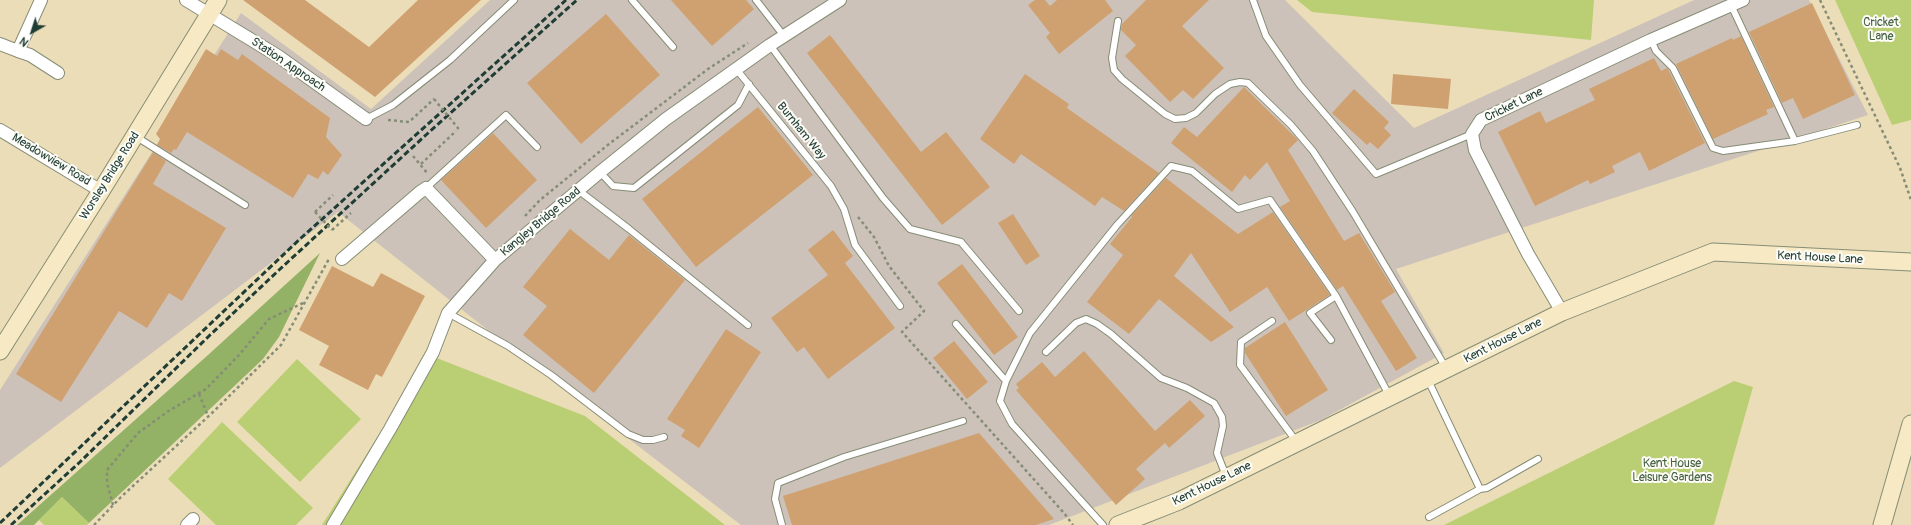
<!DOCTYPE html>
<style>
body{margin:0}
#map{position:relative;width:1911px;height:525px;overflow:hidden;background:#ecddb9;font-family:Pangolin,sans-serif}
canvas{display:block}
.north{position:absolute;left:12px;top:12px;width:40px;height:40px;-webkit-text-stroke:3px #fdfcf7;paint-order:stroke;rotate:219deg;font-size:11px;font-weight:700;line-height:16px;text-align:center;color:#1f3d34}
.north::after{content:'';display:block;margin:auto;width:14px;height:18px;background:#1f3d34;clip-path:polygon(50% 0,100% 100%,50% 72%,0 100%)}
</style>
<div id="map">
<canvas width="1911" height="525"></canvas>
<div class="north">N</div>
</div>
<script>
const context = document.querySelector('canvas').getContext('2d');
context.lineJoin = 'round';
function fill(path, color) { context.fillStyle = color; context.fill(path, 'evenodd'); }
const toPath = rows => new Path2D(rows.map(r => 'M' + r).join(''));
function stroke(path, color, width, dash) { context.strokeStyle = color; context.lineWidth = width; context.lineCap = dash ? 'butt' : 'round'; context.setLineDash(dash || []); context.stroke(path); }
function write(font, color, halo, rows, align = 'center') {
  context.font = font + ' Pangolin,sans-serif'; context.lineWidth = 4; context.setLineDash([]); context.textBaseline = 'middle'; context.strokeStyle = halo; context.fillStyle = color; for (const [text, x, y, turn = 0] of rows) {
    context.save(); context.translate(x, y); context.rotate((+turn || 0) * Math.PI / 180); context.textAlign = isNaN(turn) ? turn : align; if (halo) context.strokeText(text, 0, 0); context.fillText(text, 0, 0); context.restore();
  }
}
fill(toPath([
 [490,0,1285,0,1414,128,1694,0,1809,0,1868,115,1396,269,1444,353,1321,420,1049,525,741,525,508,346,338,212,0,468,0,390,241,13,371,109]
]), '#ccc2b9');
fill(toPath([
 [1297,0,1594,0,1591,40,1312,12],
 [1835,0,1911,0,1911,120,1892,125],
 [429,355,585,416,725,525,322,525],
 [297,359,361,419,300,482,237,422],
 [1734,381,1753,387,1714,525,1444,525],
 [222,422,313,508,296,525,216,525,168,479],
 [62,497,89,523,87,525,44,525,39,520]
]), '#bacf73');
fill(toPath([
 [320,253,279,337,263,359,89,523,62,497,34,525,17,525,208,355]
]), '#93b265');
fill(toPath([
 [243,0,305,0,369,47,418,0,481,0,375,97],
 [671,0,746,0,754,9,712,46],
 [1035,0,1045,0,1050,6,1057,0,1105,0,1113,11,1059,54,1046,37,1050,33,1028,5],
 [1146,0,1209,0,1182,26,1224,68,1193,99,1183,90,1170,102,1125,56,1136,45,1121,30,1122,24],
 [1812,3,1855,95,1803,119,1793,98,1782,103,1749,32],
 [606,14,660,75,581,144,527,83],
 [830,35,921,152,946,132,990,187,942,225,807,53],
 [1741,36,1774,107,1766,110,1768,114,1713,139,1676,64,1732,38,1733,40],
 [206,49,217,56,221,49,238,60,242,54,330,118,326,137,342,155,328,175,323,171,318,179,308,174,293,198,187,132,176,150,174,149,171,153,157,145,160,139,156,134],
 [1654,58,1661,71,1667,68,1669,71,1705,143,1649,171,1640,152,1612,166,1615,172,1590,184,1588,180,1535,206,1498,132,1540,111,1546,123,1595,100,1589,89],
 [1025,74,1069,104,1067,108,1159,173,1124,211,1102,197,1095,206,1021,154,1014,164,980,139],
 [1393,74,1451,79,1448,109,1391,104],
 [1244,87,1298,140,1288,150,1344,241,1359,233,1395,292,1381,301,1417,358,1396,371,1343,286,1337,290,1280,207,1290,201,1267,162,1250,180,1245,175,1232,192,1171,143,1184,127,1197,137],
 [1354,89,1389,122,1384,128,1391,135,1378,149,1370,142,1367,145,1332,113],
 [758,107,813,175,696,267,642,199],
 [493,133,537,180,486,228,441,180],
 [153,152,166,161,153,184,226,228,182,301,169,293,147,328,119,311,61,402,16,374],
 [1166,178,1238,234,1273,212,1330,295,1289,321,1267,287,1230,312,1191,253,1174,276,1234,327,1211,342,1159,299,1129,334,1087,302,1123,255,1110,244,1132,217,1131,216],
 [1013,214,1040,256,1026,265,998,223],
 [570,229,609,260,629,235,685,280,594,393,523,335,547,306,523,287],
 [833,230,853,256,845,263,895,328,828,379,804,347,797,352,771,318,828,275,808,250],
 [962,264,1018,337,994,355,937,283],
 [332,266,373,287,381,273,425,296,382,377,376,374,368,390,319,365,329,346,299,330],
 [1285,322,1328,390,1286,416,1245,353,1245,348],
 [726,329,761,352,699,448,681,436,685,430,667,419],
 [954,341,988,382,967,399,933,358],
 [1084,351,1155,431,1190,400,1205,416,1169,448,1165,443,1136,469,1145,479,1116,505,1016,390,1019,388,1016,384,1042,362,1055,377],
 [979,433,1054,519,1036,525,792,525,783,496]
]), '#d0a170');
const lane = toPath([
 [632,0,673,47],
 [756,0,784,36],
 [1253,0,1266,36,1300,85,1376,174,1472,134],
 [1731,5,1795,141],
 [1118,21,1112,58,1114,70,1122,79,1165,114,1175,119,1186,118,1196,113,1215,94,1230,84,1240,82,1248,83,1291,125,1313,151,1353,212,1446,368],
 [1651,40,1656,51,1673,68,1713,148,1723,151,1795,141,1857,125],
 [770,45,883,198,910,229,961,242,1019,311],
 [737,70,831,186,844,209,855,245,900,306],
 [366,119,393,105,450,60,514,0],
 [135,136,245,205],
 [600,172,613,186,634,188,738,105,749,84],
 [426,188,506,115,537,147],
 [578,190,629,229,748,325],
 [448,313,508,346,551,375,628,434,643,440,653,440,664,437],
 [1272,321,1241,342,1240,365,1296,441],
 [956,324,1006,381],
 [1331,340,1310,313,1336,296,1389,395],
 [1046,352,1076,323,1086,319,1097,324,1111,334,1161,378,1187,388,1214,403,1222,417,1223,426,1217,453,1226,476],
 [1428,380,1480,489,1487,488,1538,459],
 [1429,517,1480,489],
 [782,525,775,499,778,483,844,457,963,421],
 [1103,525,1012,424,1000,401,1006,381,1030,333,1117,225,1171,166,1192,171,1238,209,1270,200,1336,296]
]);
const street = toPath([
 [186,0,278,56,366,119],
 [0,44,18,51,41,0],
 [18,51,30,55,58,73],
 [0,130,101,191],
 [342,259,420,192,426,188,495,260],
 [1562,312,1528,254,1475,150,1472,134,1481,120,1651,40,1743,0],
 [187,525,193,519],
 [333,525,390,429,433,352,448,313,495,260,600,172,666,119,770,45,840,0]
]);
const secondary = toPath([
 [0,351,101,191,218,0],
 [1118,525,1179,501,1562,312,1713,252,1911,262],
 [1882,525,1911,424]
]);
stroke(lane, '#868d76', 8);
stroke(street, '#868d76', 14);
stroke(secondary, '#868d76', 19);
stroke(toPath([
 [1820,0,1900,168,1911,200],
 [388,120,409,122,434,99],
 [413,156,428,174],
 [421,164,456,131],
 [315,212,333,195],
 [525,216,540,200,609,144,708,69,748,43],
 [858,217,874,237,889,266,924,311,902,332,1064,513,1073,525],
 [332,230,351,213],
 [199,394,208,416],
 [113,505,107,483,107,470,138,433,167,412,206,389,239,355,269,319,303,303],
 [94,525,121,497,212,413,281,345,329,259]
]), '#868d76', 2.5, [3, 3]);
stroke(lane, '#fff', 6);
stroke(street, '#fff', 12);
stroke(secondary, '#f7e9c3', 17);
stroke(toPath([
 [0,523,301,238,566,0],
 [11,525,81,461,209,336,279,270,427,134,577,0]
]), '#1f3d34', 3, [6, 3]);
stroke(toPath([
 [434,99,458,128,456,131],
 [315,212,332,230]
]), '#868d76', 2.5, [3, 3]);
write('12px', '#466244', '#fdfcf7', [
 ["Cricket",1881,23],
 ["Lane",1881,37],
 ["Kent House",1672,464],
 ["Leisure Gardens",1672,478]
]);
write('12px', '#1f3d34', '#fdfcf7', [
 ["Station Approach",288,65,34],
 ["Cricket Lane",1514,105,-26],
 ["Burnham Way",801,131,51],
 ["Meadowview Road",51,160,31],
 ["Worsley Bridge Road",110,176,-58],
 ["Kangley Bridge Road",541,222,-40],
 ["Kent House Lane",1820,258,3],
 ["Kent House Lane",1503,341,-27],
 ["Kent House Lane",1212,484,-26]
]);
</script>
